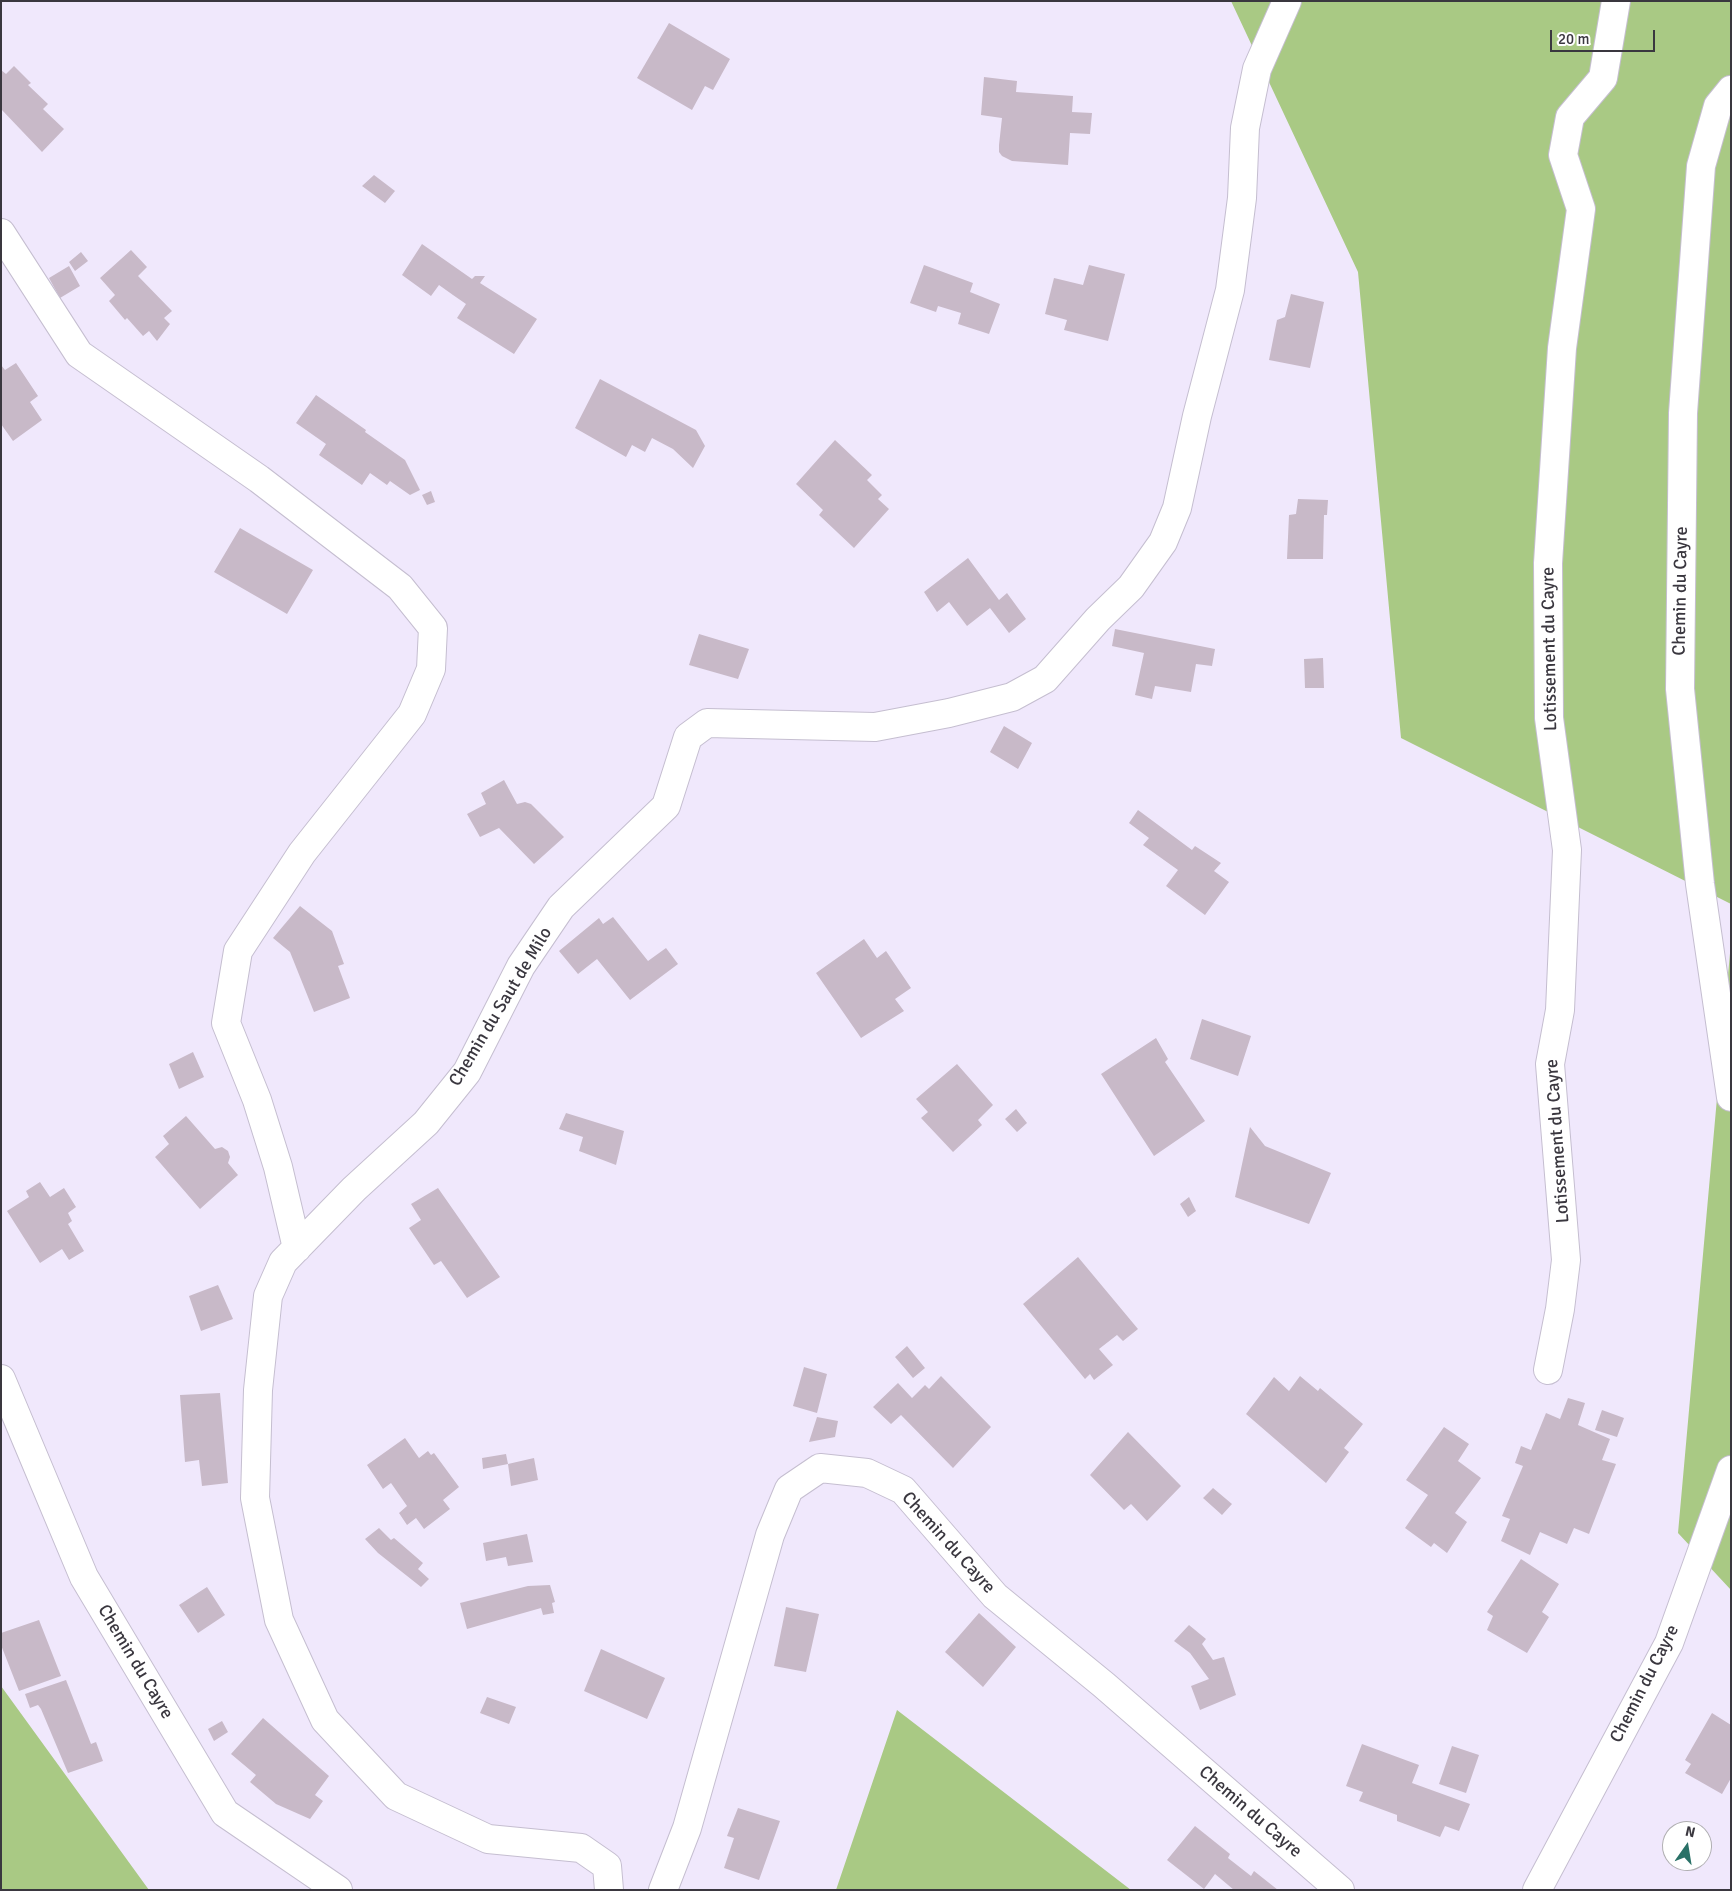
<!DOCTYPE html>
<style>
body{margin:0}
#map{position:relative;width:1732px;height:1891px;overflow:hidden;background:#f0e8fc;font-family:Signika,sans-serif}
canvas{display:block}
.frame{position:absolute;inset:0;border:2px solid #3a373f;pointer-events:none}
.north{position:absolute;left:1662px;top:1821px;width:50px;height:50px;box-sizing:border-box;background:#fff;border:1px solid #b0afb2;border-radius:50%;rotate:13deg;font-size:14px;font-weight:700;line-height:20px;text-align:center;color:#3a373f}
.north::after{content:'';display:block;margin:auto;width:18px;height:22px;background:#2a7167;clip-path:polygon(50% 0,100% 100%,50% 72%,0 100%)}
.scale{position:absolute;left:1550px;top:30px;width:105px;height:22px;box-sizing:border-box;border:2px solid #3a373f;border-top:0;padding-left:6px;font-size:15px;line-height:18px;white-space:nowrap;color:#3a373f;-webkit-text-stroke:4px #fff;paint-order:stroke}
</style>
<div id="map">
<canvas width="1732" height="1891"></canvas>
<div class="frame"></div>
<div class="north">N</div>
<div class="scale">20 m</div>
</div>
<script>
const context = document.querySelector('canvas').getContext('2d');
context.lineJoin = 'round';
function fill(path, color) { context.fillStyle = color; context.fill(path, 'evenodd'); }
const toPath = rows => new Path2D(rows.map(r => 'M' + r).join(''));
function stroke(path, color, width, dash) { context.strokeStyle = color; context.lineWidth = width; context.lineCap = dash ? 'butt' : 'round'; context.setLineDash(dash || []); context.stroke(path); }
function write(font, color, halo, rows, align = 'center') {
  context.font = font + ' Signika,sans-serif'; context.lineWidth = 4; context.setLineDash([]); context.textBaseline = 'middle'; context.strokeStyle = halo; context.fillStyle = color; for (const [text, x, y, turn = 0] of rows) {
    context.save(); context.translate(x, y); context.rotate((+turn || 0) * Math.PI / 180); context.textAlign = isNaN(turn) ? turn : align; if (halo) context.strokeText(text, 0, 0); context.fillText(text, 0, 0); context.restore();
  }
}
fill(toPath([
 [1231,1,1731,1,1731,904,1401,738,1358,272],
 [1731,942,1731,1590,1678,1533],
 [1,1686,149,1890,1,1890],
 [897,1710,1131,1890,836,1890]
]), '#a9c984');
fill(toPath([
 [669,23,730,59,713,90,705,86,692,110,637,78],
 [14,66,31,83,28,85,48,104,43,109,64,129,42,152,1,109,1,70,6,74],
 [984,77,1017,81,1016,92,1073,96,1072,112,1092,113,1090,134,1070,133,1068,165,1012,161,1002,156,999,152,999,145,1002,118,981,115],
 [374,175,395,191,385,203,362,186],
 [422,244,472,279,475,276,485,276,480,283,537,319,514,354,457,318,466,304,453,295,439,285,431,296,402,275],
 [131,250,147,267,138,276,172,311,164,318,170,324,157,341,149,331,143,336,127,318,125,320,109,301,115,295,100,278],
 [81,252,88,261,75,271,69,262],
 [924,265,973,283,970,292,1000,304,989,334,958,324,961,313,938,306,936,312,910,303],
 [1089,265,1125,274,1108,341,1064,330,1067,320,1045,314,1054,278,1083,285],
 [69,266,80,286,60,298,49,278],
 [1291,294,1324,302,1310,368,1269,360,1277,320,1285,317],
 [16,363,38,396,30,402,42,420,13,441,1,424,1,365,5,370],
 [600,379,696,430,705,446,693,468,673,449,652,438,645,452,632,445,626,457,575,428],
 [316,395,366,430,365,432,405,460,420,490,410,495,390,481,387,485,370,473,362,485,319,455,326,444,296,423],
 [835,440,872,475,867,480,882,495,878,499,889,509,854,548,819,515,823,510,796,484],
 [431,491,435,502,427,505,422,495],
 [1298,499,1328,500,1327,515,1324,515,1323,559,1287,559,1289,515,1296,514],
 [240,528,313,570,287,614,214,572],
 [968,558,999,600,1007,593,1026,619,1009,633,990,608,967,626,949,602,937,612,924,592],
 [1115,629,1215,649,1212,666,1196,664,1191,692,1155,686,1152,699,1135,695,1144,653,1112,646],
 [699,634,749,649,738,679,689,665],
 [1323,658,1324,688,1305,688,1304,659],
 [1004,726,1032,743,1018,769,990,752],
 [504,780,517,804,525,802,531,804,564,837,534,864,499,828,480,837,467,814,486,804,481,793],
 [1138,810,1192,850,1195,846,1221,863,1214,871,1229,882,1205,915,1166,886,1178,870,1143,845,1149,838,1129,823],
 [300,906,332,931,344,964,338,966,350,998,314,1012,290,952,273,938],
 [613,917,648,961,666,948,678,964,630,1000,597,959,578,974,559,951,599,918,603,924],
 [864,939,877,958,886,951,911,988,895,999,904,1011,861,1038,816,973],
 [1202,1019,1251,1036,1238,1076,1190,1059],
 [1156,1038,1168,1059,1165,1062,1205,1121,1154,1156,1101,1074],
 [193,1052,204,1077,179,1089,169,1064],
 [957,1064,993,1105,978,1120,982,1125,953,1152,921,1118,928,1112,916,1099],
 [1016,1109,1027,1123,1017,1132,1005,1119],
 [566,1113,624,1131,616,1165,579,1151,583,1137,559,1129],
 [186,1116,215,1149,222,1147,228,1151,230,1157,228,1163,238,1175,200,1209,155,1157,169,1144,163,1136],
 [1250,1127,1265,1146,1331,1173,1309,1224,1235,1197],
 [40,1182,50,1197,64,1188,76,1207,68,1213,72,1221,68,1224,84,1251,69,1260,62,1249,40,1263,7,1211,29,1197,26,1191],
 [438,1188,500,1277,467,1298,441,1261,434,1265,409,1228,421,1220,411,1204],
 [1189,1197,1196,1211,1188,1217,1180,1204],
 [1078,1257,1138,1329,1123,1341,1117,1335,1099,1349,1113,1365,1094,1380,1090,1374,1085,1379,1023,1304],
 [218,1285,233,1319,201,1331,189,1296],
 [907,1346,925,1368,913,1378,895,1357],
 [804,1367,827,1374,817,1413,793,1406],
 [941,1376,991,1427,953,1468,901,1415,891,1424,873,1407,898,1383,912,1398,925,1385,929,1389],
 [1300,1376,1318,1391,1320,1388,1363,1424,1344,1448,1349,1452,1326,1483,1246,1414,1274,1377,1289,1391],
 [220,1393,228,1483,202,1486,199,1460,185,1462,180,1395],
 [1568,1398,1585,1403,1578,1425,1610,1439,1602,1460,1616,1464,1589,1534,1574,1528,1567,1544,1540,1532,1530,1555,1501,1541,1510,1519,1502,1516,1523,1466,1515,1463,1521,1446,1531,1450,1546,1413,1560,1419],
 [1602,1410,1624,1418,1617,1437,1595,1430],
 [817,1417,838,1421,835,1437,809,1442],
 [1444,1427,1469,1444,1458,1461,1481,1478,1455,1513,1467,1522,1447,1553,1434,1543,1431,1547,1405,1528,1428,1495,1406,1480],
 [1128,1432,1181,1486,1147,1521,1131,1504,1124,1510,1090,1475],
 [405,1438,419,1458,428,1451,431,1455,434,1453,459,1487,443,1500,450,1509,424,1529,416,1518,407,1525,399,1513,407,1506,391,1483,383,1489,367,1465],
 [506,1454,508,1464,483,1469,482,1458],
 [534,1458,538,1480,511,1486,508,1464],
 [1213,1488,1232,1504,1222,1515,1203,1498],
 [379,1528,391,1540,394,1538,423,1563,418,1569,429,1579,421,1587,378,1553,365,1539],
 [527,1534,533,1562,508,1566,506,1557,486,1561,483,1543],
 [1521,1559,1559,1584,1542,1612,1549,1617,1527,1653,1487,1630,1493,1616,1487,1612],
 [550,1585,555,1602,552,1603,554,1613,543,1615,541,1608,467,1629,460,1603,528,1586],
 [207,1587,225,1615,198,1633,179,1605],
 [786,1607,819,1614,806,1672,774,1666],
 [979,1613,1016,1647,983,1687,945,1652],
 [39,1620,61,1676,19,1691,1,1645,1,1633],
 [1189,1625,1206,1639,1202,1644,1213,1660,1224,1657,1236,1695,1200,1710,1191,1686,1209,1679,1190,1653,1174,1641],
 [601,1649,665,1678,647,1719,584,1691],
 [66,1680,91,1744,96,1742,103,1761,68,1773,41,1709,38,1705,30,1708,25,1694],
 [487,1697,516,1707,509,1724,480,1713],
 [1712,1713,1731,1725,1731,1778,1722,1794,1685,1773,1691,1764,1685,1760],
 [263,1718,329,1776,315,1795,323,1801,310,1819,276,1804,250,1782,256,1775,231,1754],
 [222,1721,228,1732,214,1741,208,1729],
 [1362,1744,1419,1765,1412,1783,1470,1804,1459,1831,1445,1826,1440,1837,1397,1821,1397,1815,1359,1801,1363,1792,1346,1786],
 [1452,1746,1479,1755,1466,1793,1439,1784],
 [738,1808,780,1821,759,1880,724,1868,734,1838,727,1836],
 [1195,1826,1230,1854,1228,1858,1251,1876,1254,1871,1278,1890,1234,1890,1215,1874,1204,1889,1167,1860]
]), '#c8b9c8');
const minor = toPath([
 [1731,90,1718,106,1701,166,1683,413,1680,689,1700,884,1731,1097],
 [1,233,79,354,259,479,400,587,433,628,431,669,412,714,302,853,238,951,226,1023,257,1100,278,1167,297,1248],
 [1548,1370,1560,1309,1566,1260,1550,1064,1560,1010,1567,850,1549,718,1548,563,1562,348,1581,209,1563,155,1570,117,1603,78,1616,1],
 [1,1379,84,1577,225,1813,338,1890],
 [609,1890,607,1866,581,1848,488,1839,396,1796,325,1720,279,1620,255,1498,258,1390,268,1296,283,1262,354,1189,426,1123,467,1072,521,966,561,907,666,806,688,737,707,723,875,727,949,713,1012,697,1045,679,1098,619,1131,587,1163,542,1177,508,1197,416,1230,290,1242,198,1245,128,1257,69,1287,1],
 [663,1890,687,1828,770,1535,789,1489,820,1468,867,1473,903,1490,995,1596,1104,1685,1340,1890],
 [1537,1890,1669,1643,1731,1470]
]);
stroke(minor, '#c5bed0', 30);
stroke(minor, '#fff', 28);
write('18px', '#3a373f', '#fff', [
 ["Chemin du Cayre",1681,591,-89],
 ["Lotissement du Cayre",1550,649,-91],
 ["Chemin du Saut de Milo",501,1007,-59],
 ["Lotissement du Cayre",1558,1141,-94],
 ["Chemin du Cayre",948,1543,48],
 ["Chemin du Cayre",135,1662,59],
 ["Chemin du Cayre",1645,1684,-63],
 ["Chemin du Cayre",1250,1812,41]
]);
</script>
